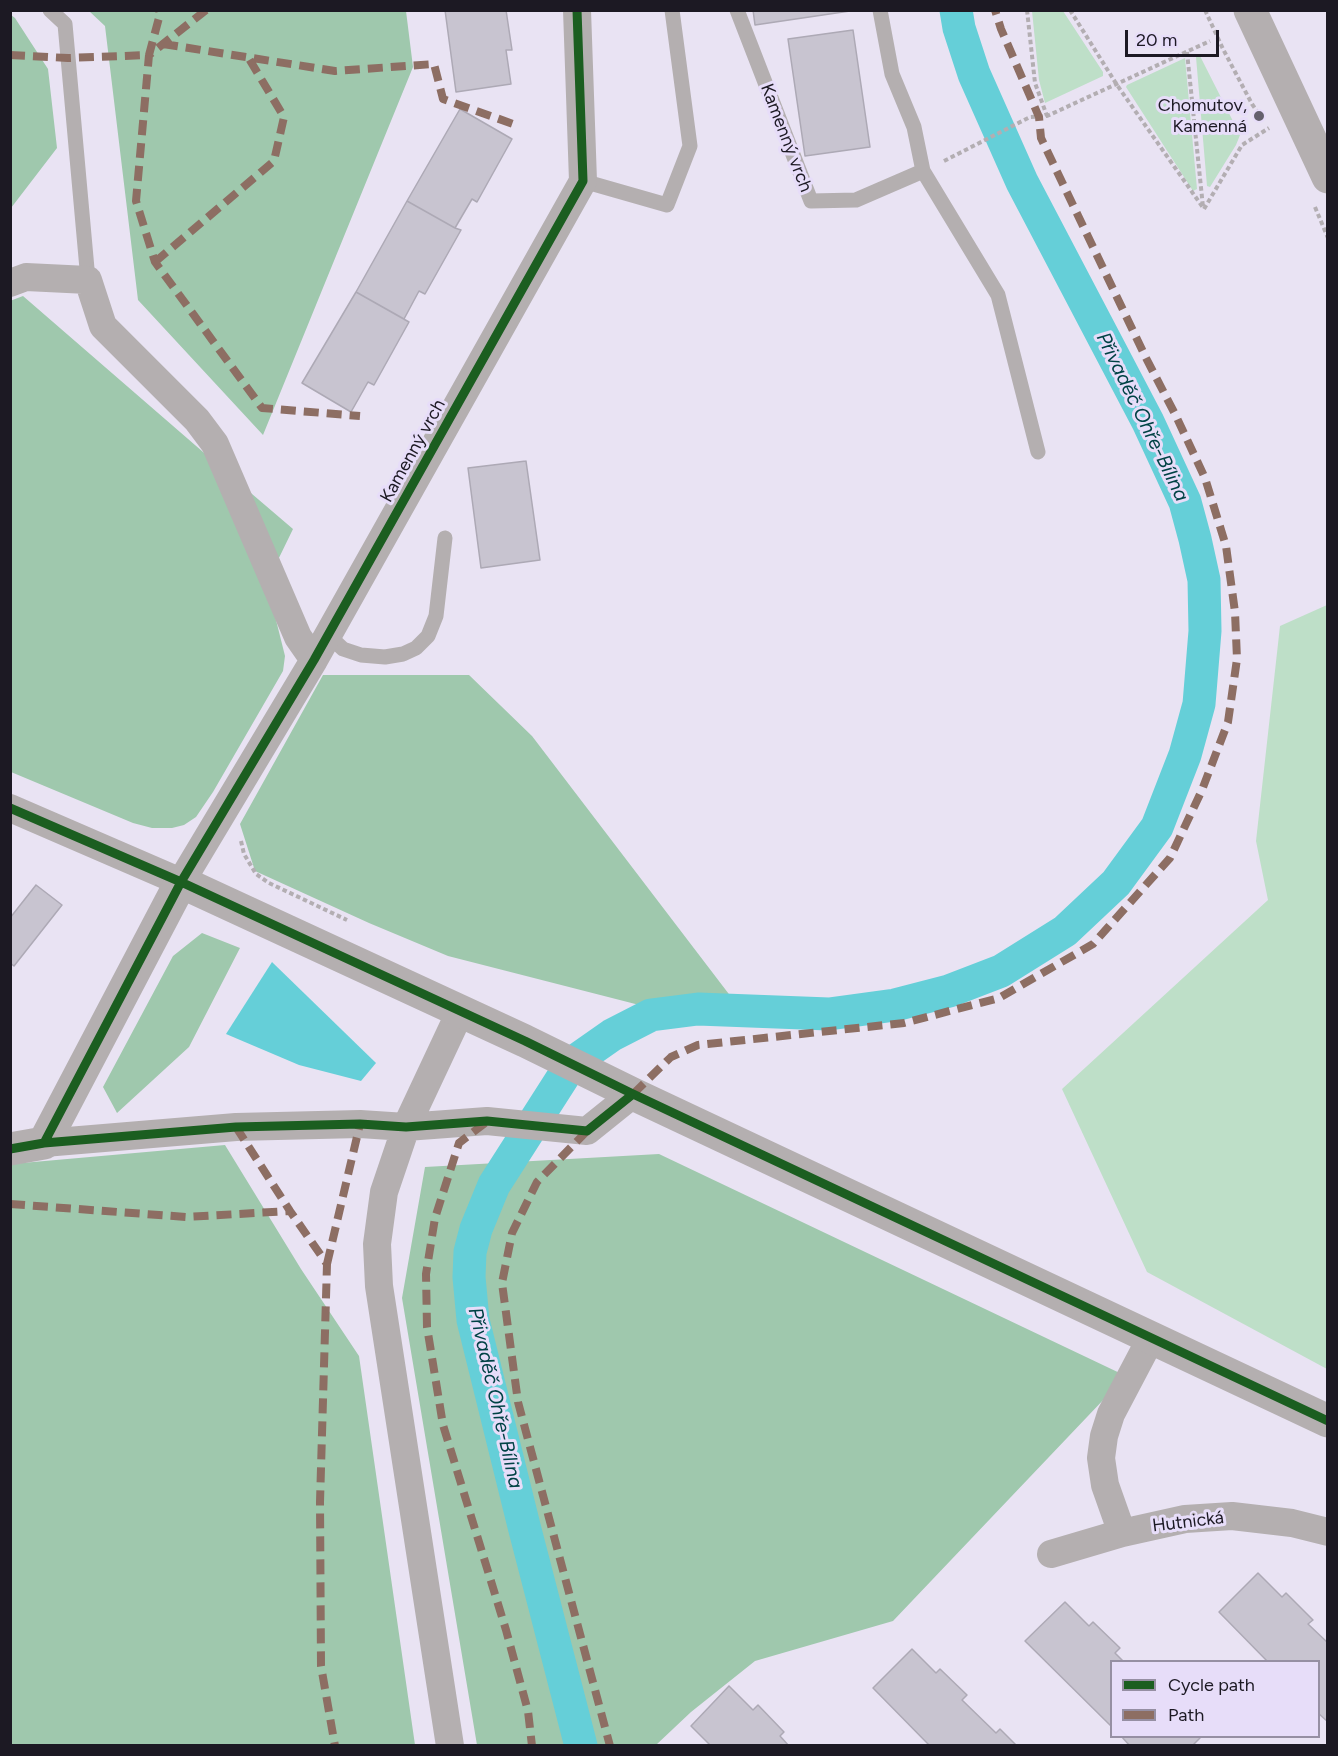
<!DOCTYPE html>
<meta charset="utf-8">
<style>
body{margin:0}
#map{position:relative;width:1338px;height:1756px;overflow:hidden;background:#e9e3f3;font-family:Figtree,sans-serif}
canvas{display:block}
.frame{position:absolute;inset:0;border:12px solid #1c1923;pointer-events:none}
.legend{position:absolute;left:1110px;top:1660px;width:210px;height:78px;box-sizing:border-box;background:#e7ddf9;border:2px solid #968fa3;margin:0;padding:8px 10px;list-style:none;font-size:18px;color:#1c1923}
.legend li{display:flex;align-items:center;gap:12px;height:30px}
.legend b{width:30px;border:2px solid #968fa3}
.scale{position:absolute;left:1125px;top:30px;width:94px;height:27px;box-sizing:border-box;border:3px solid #1c1923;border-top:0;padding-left:8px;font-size:18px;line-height:21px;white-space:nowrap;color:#1c1923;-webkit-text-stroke:4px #e7ddf9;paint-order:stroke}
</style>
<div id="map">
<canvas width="1338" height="1756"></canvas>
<div class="frame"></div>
<ul class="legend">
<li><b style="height:8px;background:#1b5e20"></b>Cycle path</li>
<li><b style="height:8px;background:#8d6e63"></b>Path</li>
</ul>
<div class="scale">20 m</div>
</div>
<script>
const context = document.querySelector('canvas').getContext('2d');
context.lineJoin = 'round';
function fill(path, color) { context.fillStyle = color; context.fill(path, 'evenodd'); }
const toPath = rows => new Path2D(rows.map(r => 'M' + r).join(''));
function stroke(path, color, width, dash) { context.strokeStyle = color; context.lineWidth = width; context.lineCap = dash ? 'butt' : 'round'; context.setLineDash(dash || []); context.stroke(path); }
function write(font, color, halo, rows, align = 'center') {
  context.font = font + ' Figtree,sans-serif'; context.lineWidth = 6; context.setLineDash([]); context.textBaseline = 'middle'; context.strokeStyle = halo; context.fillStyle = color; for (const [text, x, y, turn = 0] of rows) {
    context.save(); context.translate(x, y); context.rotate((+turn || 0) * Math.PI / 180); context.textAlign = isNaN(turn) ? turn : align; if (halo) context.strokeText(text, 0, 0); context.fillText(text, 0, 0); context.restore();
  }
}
fill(toPath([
 [1032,11,1063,11,1103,72,1103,76,1045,103,1039,80],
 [1200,56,1240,135,1236,145,1210,187,1207,186,1196,57],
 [1185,58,1197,189,1193,191,1126,87,1127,85],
 [1327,605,1327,1369,1147,1272,1062,1089,1268,900,1256,841,1280,626]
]), '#bedfc8');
fill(toPath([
 [89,11,406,11,413,67,263,435,138,300,105,26],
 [11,15,15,18,48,69,57,148,11,208],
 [23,296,210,458,267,584,285,656,283,671,213,792,196,817,184,825,172,828,152,828,133,823,11,772,10,301],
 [238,482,293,529,276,564],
 [323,675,469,675,532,736,738,1006,696,1002,651,1008,448,956,369,923,255,871,240,824],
 [202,933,240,948,189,1047,117,1113,103,1087,173,956],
 [225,1145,301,1269,359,1356,415,1745,11,1746,11,1164],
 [659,1154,1126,1376,893,1621,755,1661,691,1712,656,1745,477,1745,402,1298,425,1167]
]), '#9fc8ad');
fill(toPath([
 [272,962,376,1063,361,1081,299,1065,226,1034]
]), '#65cfd8');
stroke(toPath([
 [581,1746,524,1526,473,1320,469,1277,470,1252,476,1229,494,1185,572,1063,612,1035,651,1015,698,1009,829,1014,895,1005,949,991,1001,971,1065,931,1116,883,1157,827,1185,755,1199,704,1205,631,1204,580,1195,539,1185,502,1148,422,1022,182,974,74,959,28,956,10]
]), '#65cfd8', 33);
const building = toPath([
 [445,10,506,10,512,50,506,50,511,84,456,92,445,10],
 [753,10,850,10,850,11,755,25,753,10],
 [853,30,870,147,805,156,788,39,853,30],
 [460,109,512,139,477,202,472,199,455,228,407,201,460,109],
 [407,201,455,228,461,230,425,294,419,291,404,319,356,292,407,201],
 [356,292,409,322,374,385,368,382,351,412,302,383,356,292],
 [526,461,540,560,481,568,468,468,526,461],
 [36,885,62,905,14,966,10,963,10,918,36,885],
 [1258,1573,1282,1597,1286,1593,1313,1620,1308,1624,1328,1643,1328,1722,1318,1713,1318,1662,1268,1662,1219,1612,1258,1573],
 [1065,1602,1089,1626,1093,1622,1120,1648,1115,1653,1124,1662,1112,1662,1112,1727,1025,1641,1065,1602],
 [912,1649,936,1673,940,1669,967,1695,962,1700,996,1733,1000,1729,1017,1746,930,1746,873,1688,912,1649],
 [729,1686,753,1710,758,1705,784,1732,780,1736,789,1746,711,1746,691,1726,729,1686],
 [1121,1736,1198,1736,1200,1738,1192,1746,1130,1746,1121,1736]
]);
fill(building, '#c8c4d0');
stroke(building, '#ada9b5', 1.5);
stroke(toPath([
 [1027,10,1035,83,1047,116],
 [1070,10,1117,85,1204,209,1242,145,1269,128],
 [1205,10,1223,49,1252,104,1262,118],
 [1187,52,1203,207],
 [944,161,1030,117,1047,116,1210,41],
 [1315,207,1328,238],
 [241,841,244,854,256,874,269,883,347,920]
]), '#b3aeb2', 4, [4.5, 3]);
stroke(toPath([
 [50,10,65,24,88,280],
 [737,10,811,201,856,200,923,171,914,127,892,74,880,10],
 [923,171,998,295,1038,452],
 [583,181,667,205,690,146,672,10],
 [328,635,343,649,361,655,385,657,403,654,416,648,428,636,436,616,445,538]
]), '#b4afb0', 15);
stroke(toPath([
 [10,283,26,277,88,280,103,326,197,420,215,444,298,637,314,660],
 [10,808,181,882,314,660,583,181,577,10],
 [44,1143,236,1127,360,1124,406,1127,487,1121,587,1131,633,1094],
 [1122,1533,1105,1485,1101,1458,1104,1436,1111,1414,1151,1338],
 [1051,1554,1122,1533,1185,1519,1232,1516,1292,1523,1328,1532],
 [450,1746,379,1286,377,1244,384,1192,406,1127,460,1012]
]), '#b4afb0', 28);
stroke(toPath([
 [1250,10,1328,177],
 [10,1149,44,1143,181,882,525,1041,633,1094,1328,1421]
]), '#b4afb0', 33);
stroke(toPath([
 [206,10,149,55,136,201,155,262,262,408,360,416],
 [163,44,335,71,434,64,443,99,516,125],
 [10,55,68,58,149,55,160,14,159,10],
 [155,262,274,161,284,117,248,57],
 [633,1094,671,1057,698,1045,904,1023,999,998,1093,944,1170,858,1202,790,1228,722,1237,659,1235,612,1226,546,1205,478,1176,416,1146,358,1041,138,1039,117,1001,29,995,10],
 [485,1123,459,1143,435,1218,426,1274,427,1327,443,1425,506,1630,528,1711,532,1746],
 [236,1127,290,1211,327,1264,320,1502,321,1666,335,1746],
 [587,1131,537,1182,512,1233,502,1283,518,1402,610,1746],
 [10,1204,186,1217,290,1211],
 [327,1264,360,1124]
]), '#8d6e63', 8, [15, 8]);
stroke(toPath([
 [10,808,181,882,525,1041,633,1094,1328,1421],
 [44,1143,181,882,314,660,583,181,577,10],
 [10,1149,44,1143,236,1127,360,1124,406,1127,487,1121,587,1131,633,1094]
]), '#1b5e20', 9);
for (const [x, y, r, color] of [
 [1259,116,6,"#64606c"]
]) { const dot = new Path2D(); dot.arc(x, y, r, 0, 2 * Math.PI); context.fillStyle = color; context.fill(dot); stroke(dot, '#e7ddf9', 2); }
write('18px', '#1c1923', '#e7ddf9', [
 ["Chomutov,",1247,106],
 ["Kamenná",1247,127]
], 'right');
write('18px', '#1c1923', '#e7ddf9', [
 ["Kamenný vrch",786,138,69],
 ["Kamenný vrch",413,451,-61],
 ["Hutnická",1188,1522,-7]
]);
write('italic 20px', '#004245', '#e7ddf9', [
 ["Přivaděč Ohře-Bílina",1142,417,64],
 ["Přivaděč Ohře-Bílina",495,1398,77]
]);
</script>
